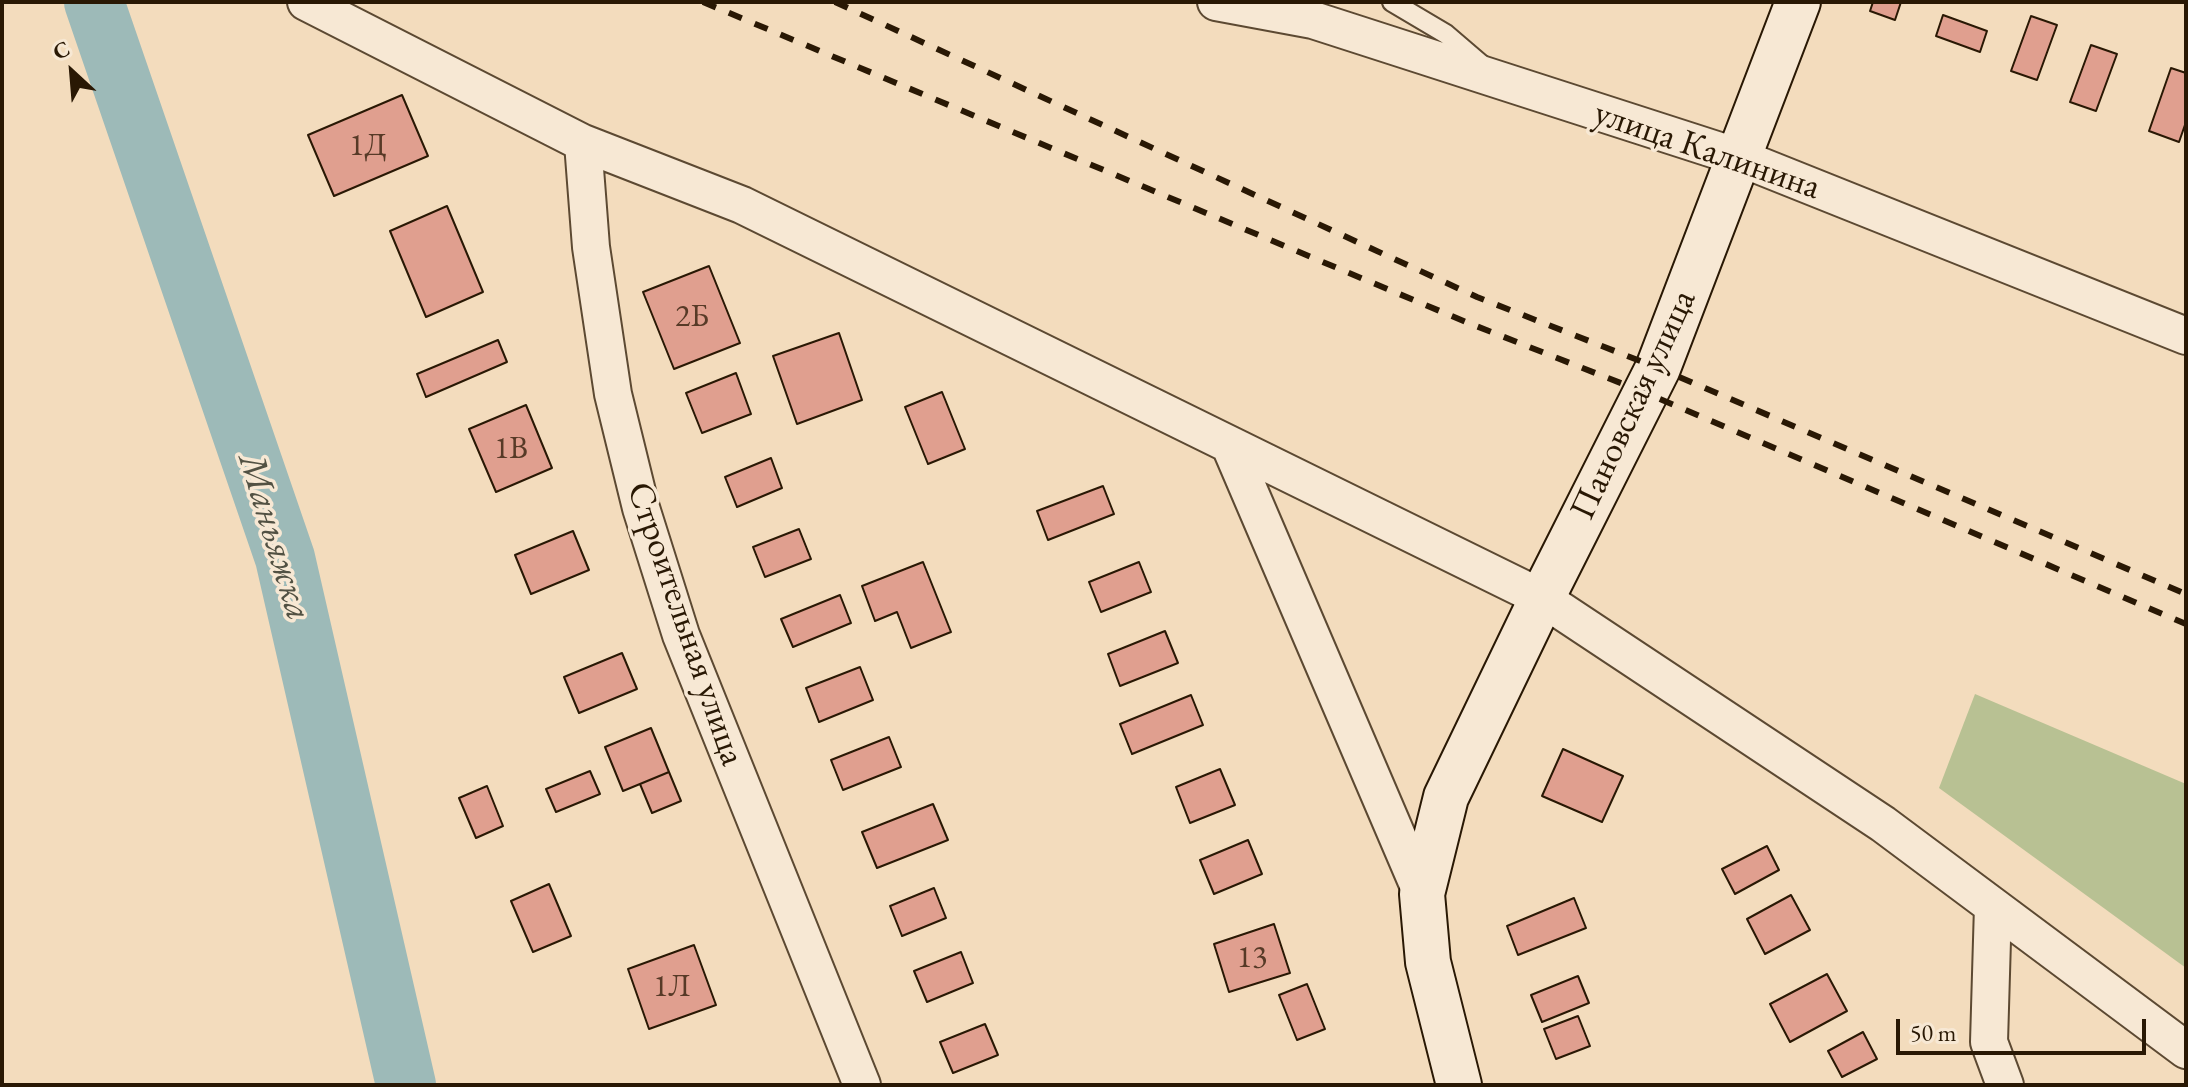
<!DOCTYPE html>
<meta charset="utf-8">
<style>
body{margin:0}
#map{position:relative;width:2188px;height:1087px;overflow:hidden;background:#f3dcbd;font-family:"EB Garamond",serif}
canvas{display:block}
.frame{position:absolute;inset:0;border:4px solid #291804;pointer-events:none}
.north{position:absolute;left:32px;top:32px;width:80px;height:80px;-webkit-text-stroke:6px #f7e8d4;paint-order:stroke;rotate:334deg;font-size:22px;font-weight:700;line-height:32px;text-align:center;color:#291804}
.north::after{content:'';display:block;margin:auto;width:28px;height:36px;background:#291804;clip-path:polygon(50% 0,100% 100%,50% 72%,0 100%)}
.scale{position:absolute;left:1896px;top:1019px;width:250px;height:36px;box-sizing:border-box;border:4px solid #291804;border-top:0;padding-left:10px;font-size:24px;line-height:28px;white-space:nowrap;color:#291804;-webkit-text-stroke:6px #f7e8d4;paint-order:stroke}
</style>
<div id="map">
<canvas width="2188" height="1087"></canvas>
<div class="frame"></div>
<div class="north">С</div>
<div class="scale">50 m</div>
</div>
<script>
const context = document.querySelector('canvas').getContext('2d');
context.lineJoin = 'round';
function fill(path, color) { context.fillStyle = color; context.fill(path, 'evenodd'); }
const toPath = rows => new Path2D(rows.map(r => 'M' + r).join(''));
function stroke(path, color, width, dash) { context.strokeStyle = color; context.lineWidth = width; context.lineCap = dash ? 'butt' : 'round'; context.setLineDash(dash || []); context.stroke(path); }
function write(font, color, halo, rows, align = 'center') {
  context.font = font + ' "EB Garamond",serif'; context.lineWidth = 7; context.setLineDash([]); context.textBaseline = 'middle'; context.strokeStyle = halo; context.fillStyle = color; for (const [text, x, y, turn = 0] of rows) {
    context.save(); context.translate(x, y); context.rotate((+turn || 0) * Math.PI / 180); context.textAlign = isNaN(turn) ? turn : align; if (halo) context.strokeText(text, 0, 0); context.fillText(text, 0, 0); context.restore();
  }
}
fill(toPath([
 [1975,694,2186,784,2186,968,1939,788]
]), '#b8c193');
stroke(toPath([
 [94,2,285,558,406,1085]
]), '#9dbab8', 60);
const building = toPath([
 [1873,2,1901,2,1895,20,1870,11,1873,2],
 [1943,15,1987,31,1980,52,1936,36,1943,15],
 [2031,16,2057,25,2037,80,2011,71,2031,16],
 [2091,45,2117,54,2096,111,2070,102,2091,45],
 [2171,68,2186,73,2186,122,2179,142,2149,131,2171,68],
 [402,95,428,156,334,196,308,135,402,95],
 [447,206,483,292,426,317,390,231,447,206],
 [709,266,740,343,674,369,643,292,709,266],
 [839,333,862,400,797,424,773,356,839,333],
 [498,340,507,362,426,397,417,374,498,340],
 [736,373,751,414,702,433,686,393,736,373],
 [942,392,965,449,928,464,905,407,942,392],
 [526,405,552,468,496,492,469,429,526,405],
 [771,458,782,488,737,507,725,477,771,458],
 [1103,486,1114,514,1048,540,1037,511,1103,486],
 [799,529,811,559,765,577,753,547,799,529],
 [573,531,589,570,531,594,515,555,573,531],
 [923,562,951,632,911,648,897,612,875,621,862,586,923,562],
 [1139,562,1151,592,1101,612,1089,582,1139,562],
 [840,595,851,623,793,647,781,619,840,595],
 [1165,631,1178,663,1120,686,1108,654,1165,631],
 [622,653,637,689,579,713,564,677,622,653],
 [860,667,873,700,819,722,806,688,860,667],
 [1191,695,1203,725,1132,754,1120,724,1191,695],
 [651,728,669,772,623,791,605,747,651,728],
 [889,737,901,767,843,790,831,760,889,737],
 [1563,749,1623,776,1602,822,1542,796,1563,749],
 [1220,769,1235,805,1190,823,1176,787,1220,769],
 [590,771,600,794,556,812,546,789,590,771],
 [669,772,681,801,652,813,640,784,669,772],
 [487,786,503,826,476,838,459,798,487,786],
 [933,804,948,840,877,868,862,832,933,804],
 [1248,840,1262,874,1214,894,1200,860,1248,840],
 [1767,846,1779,870,1735,894,1722,869,1767,846],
 [549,884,571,936,533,952,511,901,549,884],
 [934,888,946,918,902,936,890,906,934,888],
 [1791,895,1810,930,1765,954,1747,919,1791,895],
 [1574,898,1586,928,1518,955,1507,926,1574,898],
 [1274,924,1290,973,1229,992,1214,944,1274,924],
 [694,945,716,1005,649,1029,628,969,694,945],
 [961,952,973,983,927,1002,914,971,961,952],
 [1827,974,1847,1011,1790,1042,1770,1004,1827,974],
 [1578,976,1589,1003,1542,1022,1531,995,1578,976],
 [1307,984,1325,1029,1297,1040,1279,995,1307,984],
 [1578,1016,1590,1046,1556,1059,1544,1029,1578,1016],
 [985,1024,998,1055,953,1073,940,1042,985,1024],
 [1863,1032,1877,1059,1842,1077,1828,1051,1863,1032]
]);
fill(building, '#e09f8f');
stroke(building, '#291804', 2);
const lane = toPath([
 [1392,2,1446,34,1481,64]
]);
const street = toPath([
 [306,2,583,143,742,205,1542,598,1883,824,2186,1050],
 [1216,2,1313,20,1738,157,2186,336],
 [583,143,591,247,613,394,641,508,681,635,862,1085],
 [1230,446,1422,894],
 [1993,906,1989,1042,2005,1085]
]);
const secondary = toPath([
 [1459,1085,1428,962,1422,894,1446,797,1542,598,1658,368,1798,2]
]);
stroke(lane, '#5c4932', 22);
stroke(street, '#5c4932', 40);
stroke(secondary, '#291804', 48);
stroke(lane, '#f7e8d4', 18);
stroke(street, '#f7e8d4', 36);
stroke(secondary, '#f7e8d4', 44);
stroke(toPath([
 [703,2,1466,322,1646,393,2186,624],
 [835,2,1477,297,1658,368,2186,594]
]), '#291804', 6, [14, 14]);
write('32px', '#573a27', null, [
 ["1Д",368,146],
 ["2Б",692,317],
 ["1В",511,449],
 ["13",1252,958],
 ["1Л",672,987]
]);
write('36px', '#291804', '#f7e8d4', [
 ["улица Калинина",1707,151,19],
 ["Пановская улица",1634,405,-65],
 ["Строительная улица",685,624,71]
]);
write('italic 38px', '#525143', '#f7e8d4', [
 ["Маньяжка",274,537,73]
]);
</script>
